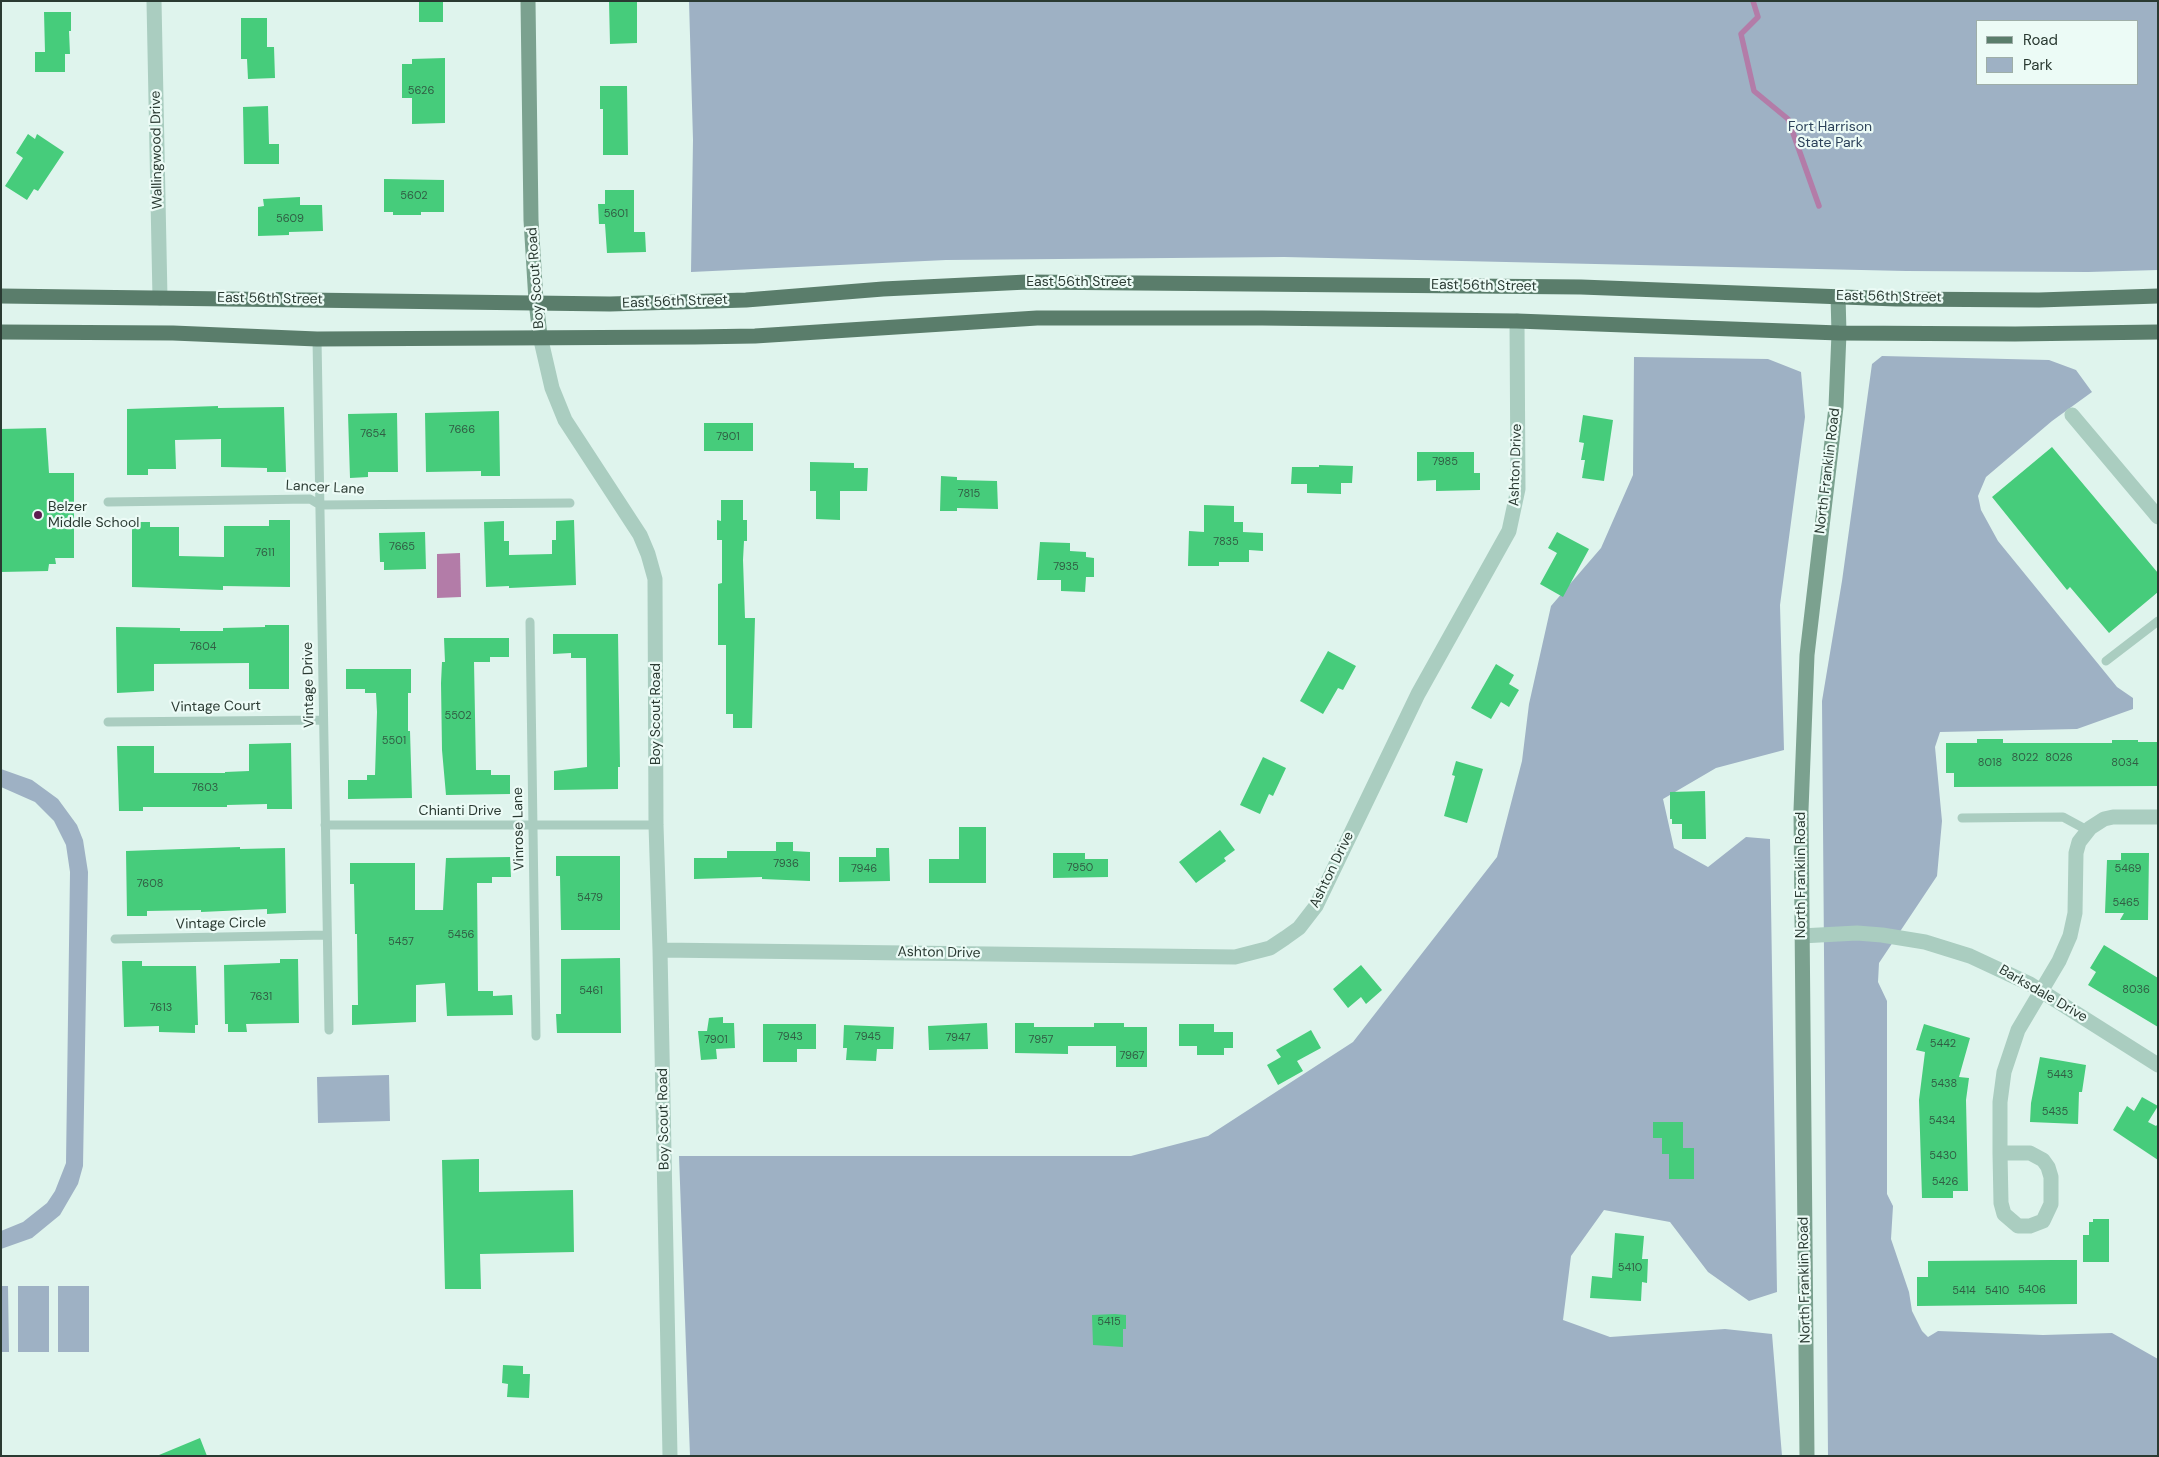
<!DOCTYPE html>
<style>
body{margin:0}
#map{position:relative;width:2159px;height:1457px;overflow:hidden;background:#dff4ed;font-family:"DM Sans",sans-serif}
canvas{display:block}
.frame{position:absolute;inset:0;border:2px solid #2a3a32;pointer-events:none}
.legend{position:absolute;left:1976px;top:20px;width:162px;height:65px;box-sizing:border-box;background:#ecfbf6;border:1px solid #9eaea8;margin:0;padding:6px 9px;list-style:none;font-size:15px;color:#2a3a32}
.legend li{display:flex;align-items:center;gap:10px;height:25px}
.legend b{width:25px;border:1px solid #9eaea8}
</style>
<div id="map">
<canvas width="2159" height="1457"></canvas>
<div class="frame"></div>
<ul class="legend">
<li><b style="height:6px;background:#5a7d6b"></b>Road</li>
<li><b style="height:14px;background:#9eb1c4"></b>Park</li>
</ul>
</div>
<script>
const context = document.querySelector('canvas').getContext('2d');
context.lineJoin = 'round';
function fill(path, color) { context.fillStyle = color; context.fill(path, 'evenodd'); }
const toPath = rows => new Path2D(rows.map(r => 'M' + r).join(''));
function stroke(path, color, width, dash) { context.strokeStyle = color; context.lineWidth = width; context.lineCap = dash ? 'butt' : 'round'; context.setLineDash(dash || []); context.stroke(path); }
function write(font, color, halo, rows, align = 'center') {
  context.font = font + ' "DM Sans",sans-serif'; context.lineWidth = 4.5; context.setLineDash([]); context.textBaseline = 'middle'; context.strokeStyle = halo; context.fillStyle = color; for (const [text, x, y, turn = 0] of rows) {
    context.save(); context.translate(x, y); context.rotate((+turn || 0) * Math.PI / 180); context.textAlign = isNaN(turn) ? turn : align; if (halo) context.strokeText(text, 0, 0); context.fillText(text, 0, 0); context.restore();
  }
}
fill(toPath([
 [689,1,2158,1,2158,270,2088,272,1906,271,1284,257,946,260,691,272,693,140],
 [2138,21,2138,84,1978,84,1978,21],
 [1882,356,2049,360,2076,370,2092,392,2052,421,1986,477,1978,496,1981,510,1998,541,2117,687,2133,698,2133,709,2077,729,1940,732,1935,747,1942,821,1937,876,1879,963,1878,982,1887,1001,1887,1194,1893,1206,1891,1239,1909,1292,1912,1311,1922,1331,1928,1337,1938,1331,2043,1335,2112,1333,2158,1359,2158,1456,1828,1456,1822,701,1842,581,1872,364],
 [1634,357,1768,359,1801,372,1805,417,1780,605,1784,750,1716,768,1663,799,1674,848,1708,867,1746,837,1770,839,1777,1292,1749,1301,1708,1272,1670,1222,1604,1210,1571,1256,1563,1320,1610,1337,1725,1329,1772,1334,1782,1456,690,1456,679,1156,1131,1156,1208,1136,1353,1042,1497,857,1522,761,1529,704,1551,606,1601,548,1633,475],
 [1,769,32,780,58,799,77,825,83,840,88,872,83,1166,78,1184,60,1215,32,1238,1,1249,1,1231,23,1222,47,1203,55,1191,66,1163,70,872,66,845,54,821,35,802,1,787],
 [389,1075,390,1121,318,1123,317,1077],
 [1,1286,8,1286,9,1352,1,1352],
 [18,1286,49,1286,49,1352,18,1352],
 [58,1286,89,1286,89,1352,58,1352]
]), '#9eb1c4');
fill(toPath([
 [460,553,461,597,437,598,437,554]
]), '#b37ca8');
stroke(toPath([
 [1753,1,1758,17,1741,34,1754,91,1788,119,1819,206]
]), '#b37ca8', 5.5);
fill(toPath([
 [419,1,443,1,443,22,419,22],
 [609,1,637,1,637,43,610,44],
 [44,12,71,12,71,31,69,31,70,54,65,54,65,72,35,72,35,52,45,52],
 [241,18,267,18,267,47,274,47,275,78,248,79,247,59,241,59],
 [445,58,445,123,412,124,412,98,402,98,402,64,412,64,412,59],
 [600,86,627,86,628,155,603,155,603,109,600,109],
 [268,106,269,144,279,144,279,164,244,164,243,107],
 [28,134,35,139,37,134,64,152,38,191,34,189,27,200,5,186,23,158,16,153],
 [384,179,444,180,444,212,421,212,421,215,393,215,393,212,384,212],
 [605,190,634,190,634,232,645,232,646,252,607,253,605,224,599,224,598,204,605,204],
 [300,197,300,205,322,205,323,231,289,232,289,235,258,236,258,207,264,206,263,199],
 [218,406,218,408,284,407,286,472,267,472,267,468,221,467,221,439,175,440,176,469,148,469,148,475,127,475,127,409],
 [499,411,500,476,481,476,481,471,426,472,425,413],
 [397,413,398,472,368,472,368,477,350,478,348,414],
 [1583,415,1613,420,1604,481,1582,478,1585,460,1581,460,1584,443,1579,442],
 [704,423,753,423,753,451,704,451],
 [46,428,49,473,74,473,74,558,55,558,56,564,49,564,48,571,1,572,1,429],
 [2052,447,2158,573,2158,592,2109,633,2070,587,2067,590,1992,497],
 [1417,452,1474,452,1474,473,1480,473,1480,490,1436,491,1436,480,1417,481],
 [810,462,854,463,854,468,868,468,867,491,840,491,840,520,816,519,816,491,810,491],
 [1319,465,1353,466,1352,483,1341,483,1341,494,1307,493,1307,484,1291,484,1292,467,1319,467],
 [941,476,957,477,957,480,997,481,998,509,957,508,957,511,940,511],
 [721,500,743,500,743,520,747,520,747,541,744,541,743,560,745,618,755,618,752,728,733,728,733,714,726,714,726,645,718,645,718,584,722,583,722,540,717,540,717,520,721,521],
 [1204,505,1234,506,1234,522,1243,522,1243,532,1263,533,1263,551,1249,550,1249,562,1219,562,1219,566,1188,566,1189,531,1204,532],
 [269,520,290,520,290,587,223,586,223,590,132,587,132,522,150,522,150,527,179,527,179,556,224,557,224,526,269,526],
 [574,520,576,585,509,588,509,586,486,587,484,522,504,521,504,541,509,541,509,555,552,554,552,540,556,540,556,521],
 [425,532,426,569,384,570,384,562,380,562,379,533],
 [1557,532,1589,549,1563,597,1540,584,1557,553,1548,548],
 [1040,542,1070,543,1070,551,1086,552,1086,557,1094,558,1094,577,1086,577,1085,592,1061,591,1061,580,1037,580],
 [265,625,289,625,289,689,249,689,249,663,154,664,154,691,117,693,116,627,180,628,180,631,223,631,223,628,265,627],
 [553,634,618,634,620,767,618,767,618,789,554,790,554,771,587,767,586,658,571,658,571,653,553,654],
 [444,638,509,638,509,657,490,657,490,662,474,662,476,770,491,770,491,775,510,775,510,794,446,795,442,750,441,683,442,662,445,662],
 [1328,651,1356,666,1343,690,1338,688,1323,714,1300,701],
 [1496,664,1514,675,1509,684,1519,690,1509,707,1501,702,1491,719,1471,708],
 [346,669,411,669,411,693,408,693,408,731,410,731,412,798,348,799,348,780,367,780,367,775,375,775,377,712,376,693,365,693,365,689,346,689],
 [1977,739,2003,739,2003,743,2112,743,2112,740,2138,740,2138,742,2158,742,2158,786,1954,787,1954,773,1946,773,1946,743,1977,743],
 [291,743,292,809,267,809,267,804,227,805,227,807,143,807,143,811,119,811,117,746,154,746,154,773,225,773,225,772,249,771,249,744],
 [1263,757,1286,768,1273,796,1269,794,1260,814,1240,805],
 [1456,761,1483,769,1467,823,1444,816,1455,776,1452,775],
 [1705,791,1706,839,1682,839,1682,824,1672,824,1672,819,1670,819,1670,792],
 [959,827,986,827,986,883,929,883,929,859,959,859],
 [1220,830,1235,850,1224,858,1226,861,1196,883,1179,862],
 [776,842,793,842,793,851,810,852,810,881,762,879,762,877,694,879,694,858,727,858,727,851,776,851],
 [240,847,240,849,285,848,286,913,267,914,267,909,201,912,201,910,147,911,147,916,127,916,126,851],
 [876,848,889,848,890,881,839,882,839,857,876,857],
 [1053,853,1085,853,1085,859,1108,859,1108,877,1053,878],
 [2121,853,2149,853,2148,920,2120,920,2124,913,2105,913,2107,860,2121,860],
 [556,856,620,856,620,930,561,930,560,876,556,876],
 [510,857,511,877,492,877,492,883,477,883,478,991,493,991,493,996,512,995,513,1015,447,1016,445,983,416,985,416,1022,352,1025,352,1005,358,1005,357,934,355,934,354,884,350,884,350,863,415,863,415,910,443,910,446,858],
 [2104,945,2158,978,2158,1027,2088,985,2096,972,2090,968],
 [620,958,621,1033,557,1033,556,1014,561,1014,561,959],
 [280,959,298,959,299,1023,246,1024,247,1032,228,1032,228,1024,225,1024,224,965,280,963],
 [122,961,142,961,142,966,196,966,198,1025,195,1025,195,1033,159,1032,159,1026,124,1027],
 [1361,965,1382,990,1366,1004,1361,997,1348,1008,1333,989],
 [723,1017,723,1023,734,1023,735,1048,716,1049,717,1059,701,1060,698,1031,707,1031,709,1018],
 [987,1023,988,1049,929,1050,928,1026],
 [1015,1023,1034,1023,1034,1027,1094,1027,1094,1023,1124,1023,1124,1027,1147,1027,1147,1067,1116,1067,1116,1046,1068,1046,1068,1054,1015,1053],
 [763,1024,816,1024,816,1049,797,1049,797,1062,763,1062],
 [1179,1024,1214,1024,1214,1032,1233,1032,1233,1048,1224,1048,1224,1055,1197,1055,1197,1046,1179,1046],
 [1924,1024,1970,1038,1959,1077,1969,1078,1966,1100,1968,1191,1953,1191,1953,1198,1922,1198,1919,1100,1925,1052,1916,1050],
 [844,1025,894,1027,893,1049,877,1049,876,1061,846,1060,847,1048,843,1048],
 [1311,1030,1321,1048,1297,1061,1303,1071,1278,1085,1267,1065,1281,1057,1276,1050],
 [2040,1057,2086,1065,2082,1092,2079,1092,2078,1124,2030,1122,2031,1103],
 [2142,1097,2158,1106,2148,1122,2156,1126,2158,1124,2158,1160,2113,1130,2127,1106,2134,1111],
 [1653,1122,1683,1122,1683,1148,1694,1148,1694,1179,1669,1179,1669,1154,1662,1154,1662,1138,1653,1138],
 [479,1159,479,1192,573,1190,574,1252,480,1254,481,1289,445,1289,442,1160],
 [2093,1219,2109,1219,2109,1262,2083,1262,2083,1235,2089,1235,2089,1222,2093,1222],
 [1615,1233,1644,1236,1642,1259,1648,1259,1647,1283,1642,1282,1641,1301,1590,1298,1592,1276,1612,1278],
 [2051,1260,2077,1260,2077,1304,1917,1306,1917,1277,1928,1277,1928,1261],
 [1115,1314,1126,1315,1126,1329,1123,1329,1123,1347,1093,1345,1092,1315],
 [503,1365,523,1366,523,1374,530,1374,529,1398,507,1397,508,1384,502,1383],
 [200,1438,207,1456,159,1456,159,1455]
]), '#46cc7b');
stroke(toPath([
 [317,339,329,1030],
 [108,502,310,499,320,505,570,503],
 [530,622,536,1036],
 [2106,661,2158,621],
 [108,722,323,720],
 [1962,818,2063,817,2087,830],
 [325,825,656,825],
 [115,939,327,935]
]), '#aacdc0', 9);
stroke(toPath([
 [154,1,160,298],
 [540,336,552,388,565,420,640,535,648,554,655,579,656,825,660,950,670,1456],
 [2072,415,2158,517],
 [1801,936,1857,933,1882,935,1925,942,1970,956,2030,984,2158,1065],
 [660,950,1235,957,1270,948,1285,938,1299,928,1316,906,1418,694,1509,531,1518,489,1517,321],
 [2000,1153,2000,1102,2004,1072,2018,1030,2059,961,2070,936,2075,913,2076,853,2079,842,2090,828,2104,819,2113,817,2158,817],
 [2000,1153,2030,1153,2043,1160,2048,1167,2051,1177,2051,1204,2043,1221,2030,1226,2018,1226,2004,1214,2001,1203,2000,1153]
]), '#aacdc0', 15);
stroke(toPath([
 [528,1,531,220,536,301,540,336],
 [1807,1456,1801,810,1807,655,1836,407,1839,333,1838,296]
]), '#7ba18f', 15);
stroke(toPath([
 [1,296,610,304,746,300,883,289,1027,282,1581,287,1896,299,2039,300,2158,296],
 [1,332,173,333,317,339,695,337,755,336,1037,318,1262,318,1517,321,1839,333,2015,334,2158,332]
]), '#5a7d6b', 15);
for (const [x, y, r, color] of [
 [38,515,5,"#5e1d50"]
]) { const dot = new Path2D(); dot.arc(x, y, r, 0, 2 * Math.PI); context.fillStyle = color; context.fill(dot); stroke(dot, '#ecfbf6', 2); }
write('11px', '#315e44', null, [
 ["5626",421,91],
 ["5602",414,196],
 ["5601",616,214],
 ["5609",290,219],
 ["7666",462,430],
 ["7654",373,434],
 ["7901",728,437],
 ["7985",1445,462],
 ["7815",969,494],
 ["7835",1226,542],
 ["7665",402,547],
 ["7611",265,553],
 ["7935",1066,567],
 ["7604",203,647],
 ["5502",458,716],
 ["5501",394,741],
 ["8022",2025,758],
 ["8026",2059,758],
 ["8018",1990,763],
 ["8034",2125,763],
 ["7603",205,788],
 ["7936",786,864],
 ["7950",1080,868],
 ["7946",864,869],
 ["5469",2128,869],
 ["7608",150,884],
 ["5479",590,898],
 ["5465",2126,903],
 ["5456",461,935],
 ["5457",401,942],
 ["8036",2136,990],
 ["5461",591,991],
 ["7631",261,997],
 ["7613",161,1008],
 ["7943",790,1037],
 ["7945",868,1037],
 ["7947",958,1038],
 ["7901",716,1040],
 ["7957",1041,1040],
 ["5442",1943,1044],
 ["7967",1132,1056],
 ["5443",2060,1075],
 ["5438",1944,1084],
 ["5435",2055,1112],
 ["5434",1942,1121],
 ["5430",1943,1156],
 ["5426",1945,1182],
 ["5410",1630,1268],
 ["5406",2032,1290],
 ["5414",1964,1291],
 ["5410",1997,1291],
 ["5415",1109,1322]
]);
write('14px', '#2c425a', '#ecfbf6', [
 ["Fort Harrison",1830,127],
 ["State Park",1830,143]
]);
write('14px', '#2a3a32', '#ecfbf6', [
 ["Wallingwood Drive",157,150,-91],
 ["Boy Scout Road",536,278,-94],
 ["East 56th Street",1079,282],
 ["East 56th Street",1484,286,1],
 ["East 56th Street",1889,297,1],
 ["East 56th Street",270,299,1],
 ["East 56th Street",675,302,-2],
 ["Ashton Drive",1516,465,-88],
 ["North Franklin Road",1828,471,-83],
 ["Lancer Lane",325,488,3],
 ["Vintage Drive",309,685,-91],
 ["Vintage Court",216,707,-1],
 ["Boy Scout Road",656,714,-90],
 ["Chianti Drive",460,811],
 ["Vinrose Lane",519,829,-91],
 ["Ashton Drive",1332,870,-64],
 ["North Franklin Road",1801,875,-90],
 ["Vintage Circle",221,924,-1],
 ["Ashton Drive",939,953,1],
 ["Barksdale Drive",2043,994,30],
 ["Boy Scout Road",664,1119,-91],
 ["North Franklin Road",1805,1280,-91]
]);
write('14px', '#2a3a32', '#ecfbf6', [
 ["Belzer",48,507],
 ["Middle School",48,523]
], 'left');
</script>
